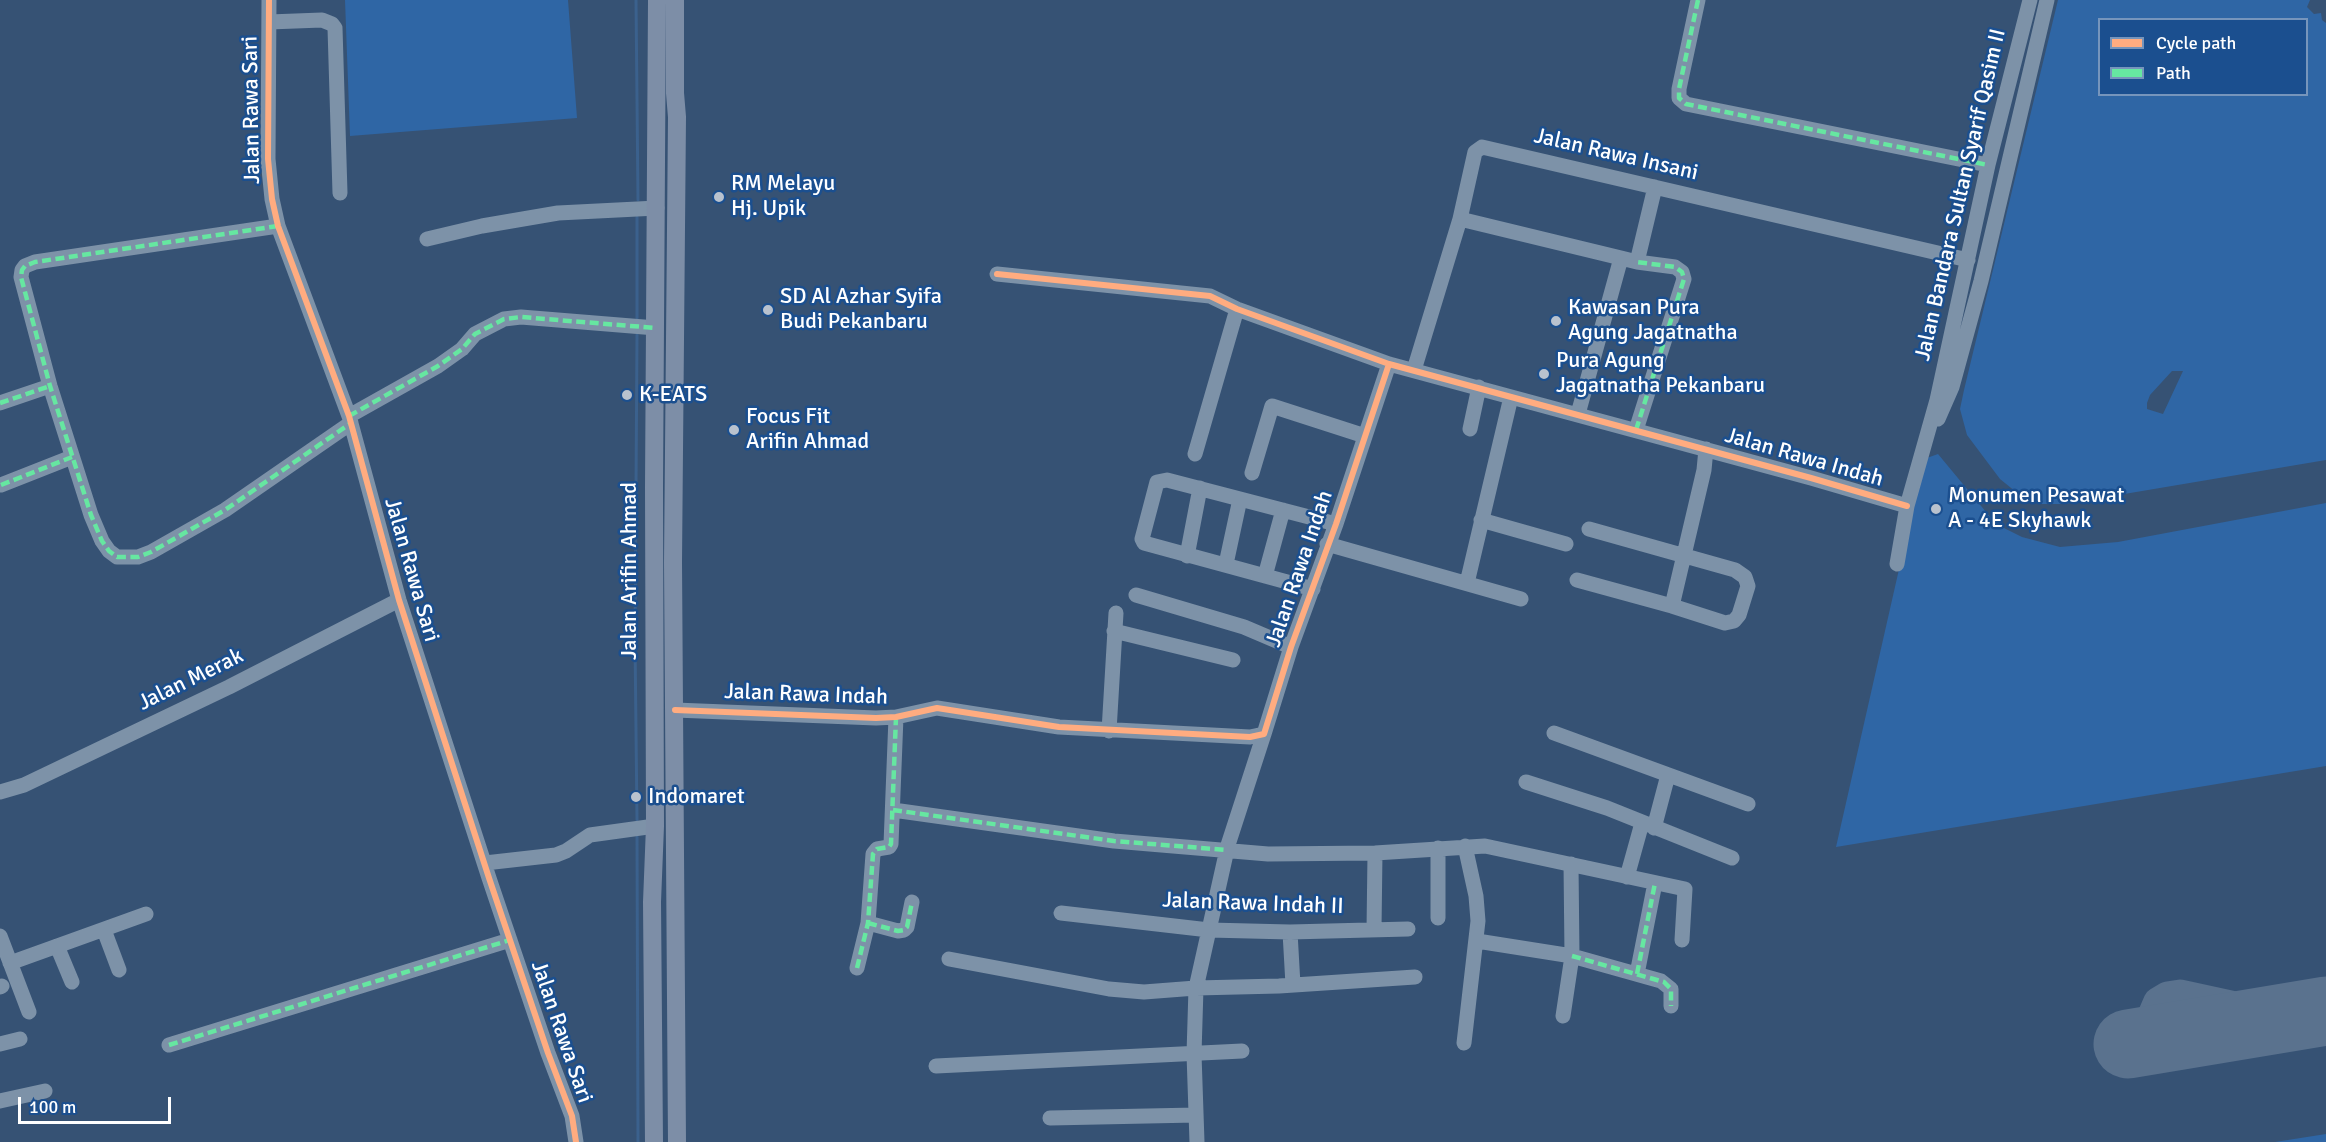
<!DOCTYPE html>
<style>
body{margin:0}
#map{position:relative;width:2326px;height:1142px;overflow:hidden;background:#365274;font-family:Signika,sans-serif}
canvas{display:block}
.legend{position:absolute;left:2098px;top:18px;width:210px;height:78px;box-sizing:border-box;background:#1b4f8f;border:2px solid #7695bc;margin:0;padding:8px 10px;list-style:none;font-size:18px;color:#fff}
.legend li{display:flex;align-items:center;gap:12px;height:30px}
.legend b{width:30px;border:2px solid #7695bc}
.scale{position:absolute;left:18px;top:1097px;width:153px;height:27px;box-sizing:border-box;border:3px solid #fff;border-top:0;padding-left:8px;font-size:18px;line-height:21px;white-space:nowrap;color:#fff;-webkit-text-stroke:4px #1b4f8f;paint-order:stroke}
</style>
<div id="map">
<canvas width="2326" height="1142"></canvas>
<ul class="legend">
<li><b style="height:8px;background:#ffac80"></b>Cycle path</li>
<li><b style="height:8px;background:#66e7a1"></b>Path</li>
</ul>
<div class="scale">100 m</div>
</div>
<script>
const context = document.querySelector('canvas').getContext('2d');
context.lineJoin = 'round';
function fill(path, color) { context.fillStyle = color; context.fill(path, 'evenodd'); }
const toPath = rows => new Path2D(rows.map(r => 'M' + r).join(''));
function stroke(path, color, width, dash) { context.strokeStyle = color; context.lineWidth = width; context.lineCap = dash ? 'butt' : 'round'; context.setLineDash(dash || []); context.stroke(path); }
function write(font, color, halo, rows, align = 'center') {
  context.font = font + ' Signika,sans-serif'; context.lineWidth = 5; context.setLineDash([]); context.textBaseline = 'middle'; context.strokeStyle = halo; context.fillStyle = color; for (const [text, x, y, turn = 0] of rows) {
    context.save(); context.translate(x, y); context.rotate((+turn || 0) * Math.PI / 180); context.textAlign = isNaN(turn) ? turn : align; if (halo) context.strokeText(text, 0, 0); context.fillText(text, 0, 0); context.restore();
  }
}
fill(toPath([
 [345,0,568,0,577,118,350,136],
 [2058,0,2310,0,2307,7,2314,14,2321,13,2322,20,2326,23,2326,460,2065,504,2042,504,2016,492,2000,479,1967,435,1960,409,1964,390],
 [2100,20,2306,20,2306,94,2100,94],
 [2172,371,2183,371,2163,414,2147,409,2147,403,2150,395],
 [1938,454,1996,524,2022,537,2060,547,2118,542,2326,503,2326,766,1836,847,1924,459],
 [2326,1134,2326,1142,2275,1142]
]), '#2f66a5');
stroke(toPath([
 [636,0,638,200],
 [637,318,637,217],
 [637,335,635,641,637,820],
 [637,837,638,1142]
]), '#3b618d', 3);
stroke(toPath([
 [2246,1024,2188,1051,2175,1053,2164,1051,2156,1045,2149,1029,2151,1015,2157,1001,2167,995,2180,993,2249,1008,2326,1010]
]), '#5a728e', 27);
stroke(toPath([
 [2128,1044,2326,1011]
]), '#5a728e', 69);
stroke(toPath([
 [269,0,268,159,272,199,278,226,349,416,399,600,489,878,548,1053,572,1116,576,1142],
 [1698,0,1679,89,1679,98,1686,104,1988,165],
 [269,22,322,20,332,24,335,28,340,193],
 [1460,219,1621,258],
 [278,226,35,262,25,266,22,270,21,277,50,386,91,515,102,541,109,551,117,557,138,557,151,552,225,510,351,423],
 [427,239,482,226,558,213,657,208],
 [997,274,1210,296,1237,309,1389,364,1811,478,1907,506],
 [1414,370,1460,219,1475,152,1482,147,1968,260],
 [0,403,50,386],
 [1578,414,1621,258,1637,262,1655,187],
 [349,416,438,366,462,349,475,334,504,319,521,317,656,328],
 [1938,419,1952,387,1981,281,2047,0],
 [1470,429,1479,387],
 [1636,430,1684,279,1682,272,1675,267,1637,262],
 [1195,454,1237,309],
 [1252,473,1272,406,1365,436],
 [1,485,72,457],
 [1481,520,1566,544],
 [1327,544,1521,599],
 [1187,556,1200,488],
 [1226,564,1240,499],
 [1897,564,1907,506,1937,400,1988,165,2030,0],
 [1265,576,1283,510],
 [1577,580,1672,606,1725,623,1734,621,1739,615,1748,586,1745,577,1735,570,1589,529],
 [1467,583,1511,397],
 [1313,589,1144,543,1142,539,1157,482,1167,480,1336,524],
 [1136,595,1244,627,1291,647],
 [1672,606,1704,470,1706,449],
 [1114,631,1233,660],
 [675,710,876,718,896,717,937,708,1059,727,1250,737,1264,734,1291,647,1336,524,1389,364],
 [1109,731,1116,613],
 [1554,733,1748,804],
 [1526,782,1607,808,1732,858],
 [0,792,24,785,229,687,399,600],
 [893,810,1114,841,1268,854,1375,853,1485,846,1685,889,1682,940],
 [1654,828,1668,775],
 [485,863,556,855,566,851,590,835,655,826],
 [1627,877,1642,823],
 [1061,913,1209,930,1290,932,1408,929],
 [1438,918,1438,848],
 [868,923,898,931,904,930,907,927,912,902],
 [104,930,119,970],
 [1374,930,1375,853],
 [1290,932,1293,985],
 [0,936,29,1012],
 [1477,941,1572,956,1661,981,1671,989,1671,1006],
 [57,946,72,982],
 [949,959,1109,989,1144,992,1196,988,1279,986,1415,977],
 [10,963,146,914],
 [857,968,868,923,873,854,877,849,889,847,891,844,896,717],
 [1637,974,1655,883],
 [0,987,2,986],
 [1563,1016,1572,956,1571,864],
 [1464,1043,1478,921,1476,896,1465,846],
 [0,1044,20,1039],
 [169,1045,510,940],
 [936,1066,1242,1051],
 [0,1101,45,1091],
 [1050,1118,1196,1115],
 [1197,1142,1194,1054,1196,988,1228,845,1264,734]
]), '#7d92a8', 15);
stroke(toPath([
 [675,0,675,93,677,117,673,562,677,1142],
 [654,1142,652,902,655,826,654,487,657,0]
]), '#7d8ea7', 18);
stroke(toPath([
 [1698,0,1679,89,1679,98,1686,104,1988,165],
 [278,226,35,262,25,266,22,270,21,277,50,386,91,515,102,541,109,551,117,557,138,557,151,552,225,510,351,423],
 [0,403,50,386],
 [349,416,438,366,462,349,475,334,504,319,521,317,656,328],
 [1636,430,1684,279,1682,272,1675,267,1637,262],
 [1,485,72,457],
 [893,810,1114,841,1227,850],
 [868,923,898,931,904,930,907,927,912,902],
 [1572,956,1664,982,1671,989,1671,1006],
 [857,968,868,923,873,854,877,849,889,847,891,844,896,717],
 [1637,974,1655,883],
 [169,1045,510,940]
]), '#66e7a1', 4.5, [9, 4.5]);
stroke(toPath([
 [269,0,268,159,272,199,278,226,349,416,399,600,489,878,548,1053,572,1116,576,1142],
 [997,274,1210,296,1237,309,1389,364,1811,478,1907,506],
 [675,710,876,718,896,717,937,708,1059,727,1250,737,1264,734,1291,647,1336,524,1389,364]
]), '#ffac80', 6);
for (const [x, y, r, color] of [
 [719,197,6,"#b9c2ce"],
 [768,310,6,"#b9c2ce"],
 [1556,321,6,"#b9c2ce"],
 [1544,374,6,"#b9c2ce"],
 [627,395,6,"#b9c2ce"],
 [734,430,6,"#b9c2ce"],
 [1936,509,6,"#b9c2ce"],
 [636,797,6,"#b9c2ce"]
]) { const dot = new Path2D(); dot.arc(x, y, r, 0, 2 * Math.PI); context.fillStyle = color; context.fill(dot); stroke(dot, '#1b4f8f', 2); }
write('22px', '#fff', '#1b4f8f', [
 ["Jalan Rawa Sari",252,110,-91],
 ["Jalan Rawa Insani",1616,155,13],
 ["Jalan Bandara Sultan Syarif Qasim II",1961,195,-77],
 ["Jalan Rawa Indah",1804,458,16],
 ["Jalan Rawa Indah",1300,569,-71],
 ["Jalan Rawa Sari",411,570,74],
 ["Jalan Arifin Ahmad",630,571,-90],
 ["Jalan Merak",191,680,-26],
 ["Jalan Rawa Indah",806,695,2],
 ["Jalan Rawa Indah II",1253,904,2],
 ["Jalan Rawa Sari",561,1032,71]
]);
write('22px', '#fff', '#1b4f8f', [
 ["RM Melayu",731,184],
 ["Hj. Upik",731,209],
 ["SD Al Azhar Syifa",780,297],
 ["Budi Pekanbaru",780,322],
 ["Kawasan Pura",1568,308],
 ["Agung Jagatnatha",1568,333],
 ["Pura Agung",1556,361],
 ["Jagatnatha Pekanbaru",1556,386],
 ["K-EATS",639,395],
 ["Focus Fit",746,417],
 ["Arifin Ahmad",746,442],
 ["Monumen Pesawat",1948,496],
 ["A - 4E Skyhawk",1948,521],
 ["Indomaret",648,797]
], 'left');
</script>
